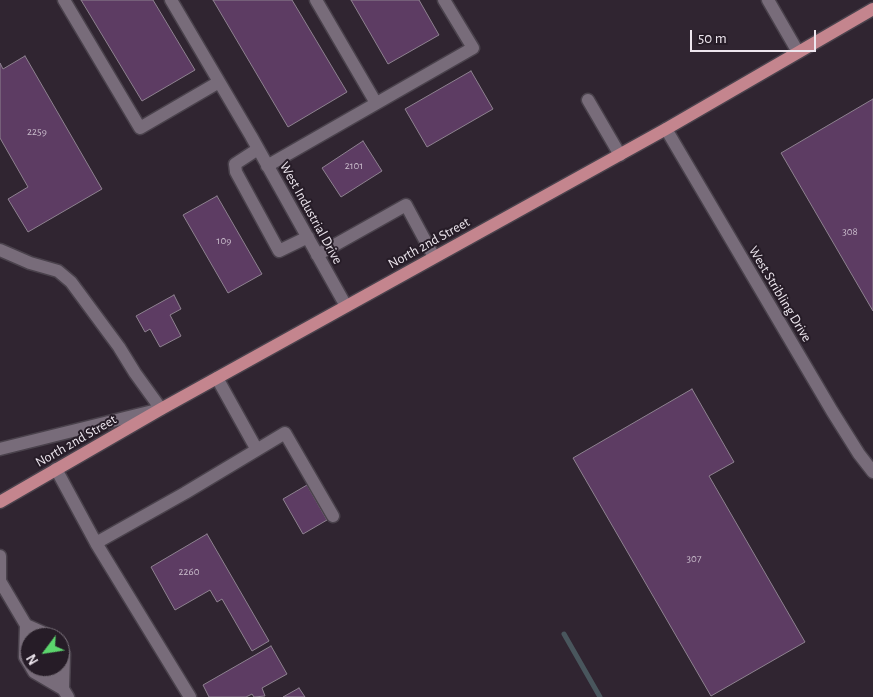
<!DOCTYPE html>
<style>
body{margin:0}
#map{position:relative;width:873px;height:697px;overflow:hidden;background:#302531;font-family:"Alegreya Sans",sans-serif}
canvas{display:block}
.north{position:absolute;left:20px;top:627px;width:50px;height:50px;box-sizing:border-box;background:#261c27;border:1px solid #766d77;border-radius:50%;rotate:239deg;font-size:14px;font-weight:700;line-height:20px;text-align:center;color:#ede6ee}
.north::after{content:'';display:block;margin:auto;width:18px;height:22px;background:#5cd56d;clip-path:polygon(50% 0,100% 100%,50% 72%,0 100%)}
.scale{position:absolute;left:690px;top:30px;width:126px;height:22px;box-sizing:border-box;border:2px solid #ede6ee;border-top:0;padding-left:6px;font-size:15px;line-height:18px;white-space:nowrap;color:#ede6ee;-webkit-text-stroke:4px #261c27;paint-order:stroke}
</style>
<div id="map">
<canvas width="873" height="697"></canvas>
<div class="north">N</div>
<div class="scale">50 m</div>
</div>
<script>
const context = document.querySelector('canvas').getContext('2d');
context.lineJoin = 'round';
const toPath = rows => new Path2D(rows.map(r => 'M' + r).join(''));
function stroke(path, color, width, dash) { context.strokeStyle = color; context.lineWidth = width; context.lineCap = dash ? 'butt' : 'round'; context.setLineDash(dash || []); context.stroke(path); }
function fill(path, color) { context.fillStyle = color; context.fill(path, 'evenodd'); }
function write(font, color, halo, rows, align = 'center') {
  context.font = font + ' "Alegreya Sans",sans-serif'; context.lineWidth = 4; context.setLineDash([]); context.textBaseline = 'middle'; context.strokeStyle = halo; context.fillStyle = color; for (const [text, x, y, turn = 0] of rows) {
    context.save(); context.translate(x, y); context.rotate((+turn || 0) * Math.PI / 180); context.textAlign = isNaN(turn) ? turn : align; if (halo) context.strokeText(text, 0, 0); context.fillText(text, 0, 0); context.restore();
  }
}
stroke(toPath([
 [564,634,600,697]
]), '#49565d', 5);
const building = toPath([
 [81,0,153,0,195,70,142,101,81,0],
 [213,0,292,0,347,92,288,127,213,0],
 [351,0,419,0,439,35,388,64,351,0],
 [25,56,102,189,28,232,8,199,28,187,0,138,0,63,3,69,25,56],
 [471,71,493,109,427,147,405,109,471,71],
 [873,99,873,311,781,153,873,99],
 [363,141,382,171,341,197,322,168,363,141],
 [217,196,262,274,228,293,183,215,217,196],
 [174,295,181,309,170,315,181,336,160,347,150,329,145,332,136,316,174,295],
 [692,389,734,462,709,476,805,642,711,696,573,458,692,389],
 [307,485,327,520,303,534,283,499,307,485],
 [207,534,269,641,252,651,222,599,217,602,210,590,175,610,151,567,207,534],
 [271,646,287,674,262,688,265,696,254,697,252,694,246,697,209,697,203,685,271,646],
 [299,688,305,697,283,697,299,688]
]);
fill(building, '#5d3c63');
stroke(building, '#8e8290', 1);
const minor = toPath([
 [64,0,140,128,219,82],
 [171,0,251,136,346,306],
 [316,0,376,103],
 [768,0,798,52],
 [588,100,620,155],
 [666,129,832,411,859,454,873,472],
 [258,149,235,164,236,172,279,251,308,237],
 [267,166,473,48,444,0],
 [0,250,30,263,58,271,71,282,119,347,135,373,161,409,0,449],
 [317,255,406,205,434,257],
 [217,378,257,450],
 [56,469,96,543,190,697],
 [96,543,185,493,285,433,333,516],
 [0,556,0,581,33,637],
 [30,665,25,657,26,625,53,637],
 [31,667,34,672,63,689,64,654,60,647],
 [50,667,68,697]
]);
const major = toPath([
 [0,502,161,409,666,129,873,9]
]);
stroke(minor, '#4a424c', 15);
stroke(major, '#4a424c', 15);
stroke(minor, '#786c7a', 12);
stroke(major, '#c4858e', 12);
write('11px', '#c9bccb', null, [
 ["2259",37,132],
 ["2101",354,166],
 ["308",850,232],
 ["109",224,241],
 ["307",694,559],
 ["2260",189,572]
]);
write('14px', '#ede6ee', '#261c27', [
 ["West Industrial Drive",311,213,61],
 ["North 2nd Street",429,243,-29],
 ["West Stribling Drive",780,294,59],
 ["North 2nd Street",76,441,-30]
]);
</script>
